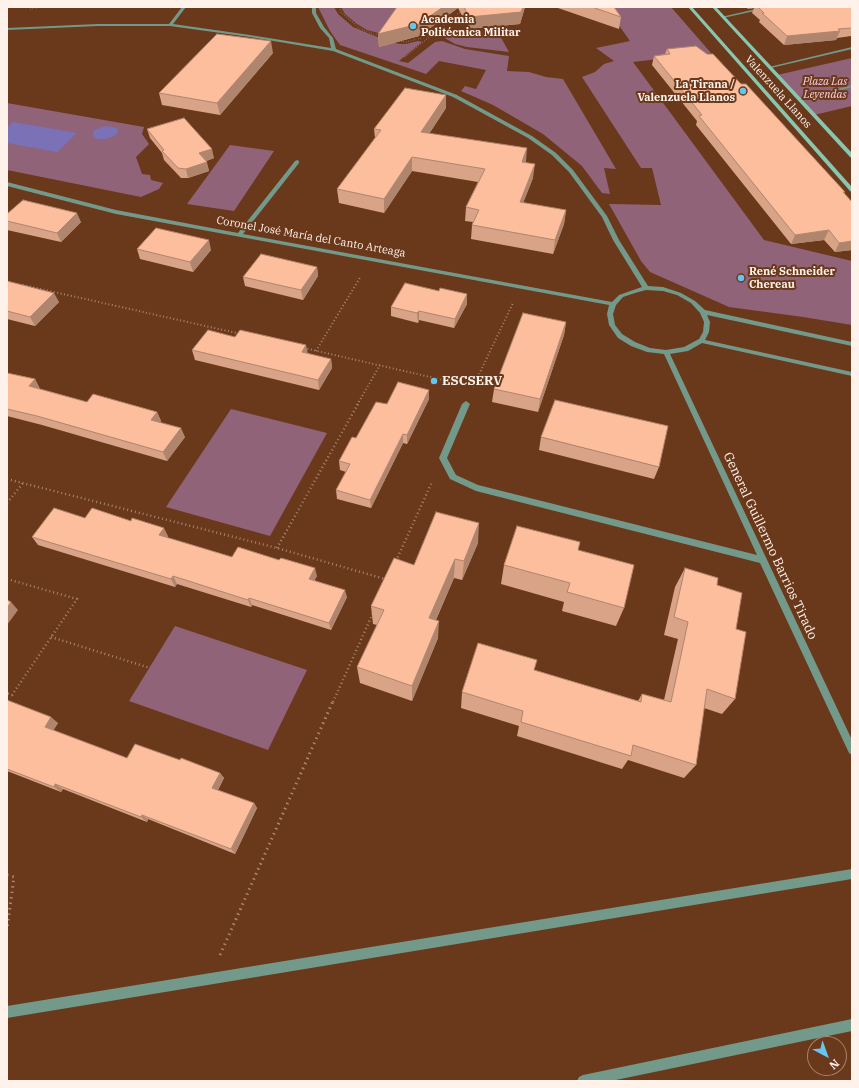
<!DOCTYPE html>
<meta charset="utf-8">
<style>
body{margin:0}
#map{position:relative;width:859px;height:1088px;overflow:hidden;background:#6a381a;font-family:"IBM Plex Serif",serif}
canvas{display:block}
.frame{position:absolute;inset:0;border:8px solid #fff2eb;pointer-events:none}
.north{position:absolute;left:807px;top:1036px;width:40px;height:40px;box-sizing:border-box;background:#6a381a;border:1px solid #a6826e;border-radius:50%;rotate:139deg;font-size:11px;font-weight:700;line-height:16px;text-align:center;color:#fff2eb}
.north::after{content:'';display:block;margin:auto;width:14px;height:18px;background:#65c5ee;clip-path:polygon(50% 0,100% 100%,50% 72%,0 100%)}
</style>
<div id="map">
<canvas width="859" height="1088"></canvas>
<div class="frame"></div>
<div class="north">N</div>
</div>
<script>
const context = document.querySelector('canvas').getContext('2d');
context.lineJoin = 'round';
function fill(path, color) { context.fillStyle = color; context.fill(path, 'evenodd'); }
const toPath = rows => new Path2D(rows.map(r => 'M' + r).join(''));
function stroke(path, color, width, dash) { context.strokeStyle = color; context.lineWidth = width; context.lineCap = dash ? 'butt' : 'round'; context.setLineDash(dash || []); context.stroke(path); }
function write(font, color, halo, rows, align = 'center') {
  context.font = font + ' "IBM Plex Serif",serif'; context.lineWidth = 4; context.setLineDash([]); context.textBaseline = 'middle'; context.strokeStyle = halo; context.fillStyle = color; for (const [text, x, y, turn = 0] of rows) {
    context.save(); context.translate(x, y); context.rotate((+turn || 0) * Math.PI / 180); context.textAlign = isNaN(turn) ? turn : align; if (halo) context.strokeText(text, 0, 0); context.fillText(text, 0, 0); context.restore();
  }
}
fill(toPath([
 [318,7,334,7,338,14,353,27,387,41,400,44,406,44,418,41,422,42,399,61,408,63,435,42,442,41,465,49,509,56,507,71,529,72,546,77,563,79,616,169,604,168,610,194,602,193,582,166,543,134,493,105,461,91,465,86,476,89,486,70,439,61,426,74,340,45,330,31],
 [341,7,399,7,386,35,367,30,357,24,345,14],
 [606,7,671,7,711,53,633,62,764,240,852,261,852,325,803,317,729,307,650,272,641,261,609,204,661,205,652,168,641,168,582,77,595,72,604,64,614,61,596,48,630,41],
 [498,32,509,52,467,47,455,44,443,37],
 [852,58,852,106,814,115,777,75],
 [7,103,144,127,142,134,149,144,136,157,142,174,150,175,151,180,163,183,159,189,141,197,7,170],
 [230,145,274,151,234,211,187,204],
 [231,409,327,433,270,536,166,507],
 [175,626,307,670,268,750,129,701]
]), '#906379');
fill(toPath([
 [13,122,77,133,57,152,7,143,7,128],
 [106,126,117,128,118,130,116,135,106,139,98,139,93,136,94,130]
]), '#7a71b6');
stroke(toPath([
 [340,7,341,12,359,28,381,37],
 [30,9,42,7],
 [396,41,406,42,433,35],
 [405,57,466,7]
]), '#a98672', 1.5, [0.5, 2]);
stroke(toPath([
 [23,285,241,334],
 [304,348,465,385],
 [316,351,361,276],
 [473,387,513,303],
 [357,405,380,365]
]), '#a98672', 2, [1, 2.5]);
stroke(toPath([
 [7,479,277,548,385,579],
 [7,503,23,483],
 [277,548,358,404],
 [396,561,432,482],
 [7,579,77,599,12,695,7,693],
 [51,637,150,668],
 [333,702,373,613]
]), '#a98672', 2.5, [1, 3]);
stroke(toPath([
 [7,875,14,877,7,929],
 [220,955,333,701]
]), '#a98672', 3, [1.5, 4]);
fill(toPath([
 [182,7,186,7,173,24,250,35,331,48,329,38,320,28,312,13,312,7,316,7,316,13,324,27,333,38,336,49,457,95,532,136,556,153,573,170,607,216,619,240,648,286,663,287,681,293,695,301,705,310,852,342,852,346,707,315,710,322,709,332,705,340,852,372,852,376,702,343,688,351,670,354,852,740,852,755,849,753,760,563,476,491,450,479,439,458,462,404,466,401,470,404,447,458,456,475,478,485,757,555,664,354,647,352,631,346,618,338,609,325,607,314,609,305,116,214,7,186,7,182,116,210,238,233,295,161,297,160,299,161,299,163,243,234,612,302,619,295,642,287,613,240,602,217,569,172,552,155,528,138,453,97,333,51,250,37,170,26,98,26,7,30,7,28,98,24,169,24,182,7],
 [646,290,663,291,677,295,691,303,700,313,704,322,703,332,699,339,684,347,666,350,650,348,635,342,622,334,615,325,613,314,616,305,623,297,635,293,646,290],
 [852,869,852,879,7,1018,7,1006,852,869],
 [852,1019,852,1031,611,1081,577,1081,579,1077,583,1075,852,1019]
]), '#73998a');
fill(toPath([
 [765,7,773,7,723,18,721,17,765,7],
 [852,47,852,49,771,68,769,67,852,47],
 [852,85,852,87,800,101,798,100,852,85]
]), '#73998a');
fill(toPath([
 [688,7,692,7,852,187,852,192,850,191,688,7],
 [712,7,716,7,852,153,852,158,850,157,712,7]
]), '#89c6af');
context.fillStyle = '#ba8c8a';
for (const [x, y] of [
 [812,79]
]) { context.beginPath(); context.arc(x, y, 3.5, 0, 2 * Math.PI); context.fill(); }
fill(toPath([
 [397,7,525,7,520,24,469,29,458,8,419,36,379,47,378,34],
 [555,7,614,7,621,17,619,29],
 [746,7,852,7,852,34,851,36,837,38,836,40,784,45,759,22,760,20,752,13,754,8,748,9],
 [667,49,741,84,845,192,844,193,852,202,852,250,835,252,824,240,791,244,696,125,697,121,652,65,654,56,665,54],
 [273,53,220,115,162,105,159,93],
 [446,108,429,134,526,163,533,178,523,203,566,210,564,224,553,254,471,239,472,225,473,222,465,221,466,207,478,182,412,171,384,213,339,203,337,189,375,138,374,129],
 [147,129,214,158,206,161,209,171,188,178,181,178,164,160,162,153,150,138],
 [7,214,81,222,61,242,7,230],
 [137,249,211,250,193,272,140,259],
 [317,267,318,276,303,300,245,286,243,277],
 [7,281,59,302,35,326,7,319],
 [439,291,467,294,467,304,454,328,419,320,418,323,391,316,391,307],
 [566,322,564,335,538,412,492,402,494,389],
 [235,337,331,359,332,368,319,390,195,360,192,350],
 [7,373,35,379,40,389,87,402,157,412,161,421,160,422,185,437,167,461,42,425,7,416],
 [429,399,407,444,403,443,371,508,337,499,336,490,346,472,340,470,339,461,387,404],
 [541,437,659,467,654,479,539,450],
 [85,518,168,536,167,538,232,557,317,576,314,580,347,597,331,630,252,605,251,607,177,584,175,587,38,545,32,537],
 [478,543,462,580,454,578,436,620,438,638,412,701,360,683,357,667,377,625,373,624,371,606,414,565],
 [578,550,624,608,616,626,562,611,564,602,501,584,504,565],
 [685,568,717,585,736,629,735,699,722,714,704,708,696,765,684,778,628,760,622,769,517,736,519,726,461,708,462,692,534,670,638,701,642,694,664,700,678,639,664,635,675,587],
 [7,700,58,723,53,730,127,758,180,760,220,773,224,778,218,790,254,803,257,808,235,854,148,819,147,822,63,789,61,792,7,771]
]), '#d9a387');
fill(toPath([
 [443,7,458,7,458,8,419,36,379,47,378,34],
 [523,7,525,7,520,24,469,29,469,17],
 [749,7,754,7,754,8,748,9],
 [840,31,836,40,784,45,787,36],
 [271,41,273,53,220,115,217,103],
 [446,95,446,108,421,146,421,132],
 [527,148,526,162,520,176,522,162],
 [212,149,214,158,202,163,199,153],
 [412,157,412,171,384,213,384,199],
 [207,162,209,171,188,178,186,169],
 [535,164,533,178,518,216,520,202],
 [566,210,564,224,553,254,555,240],
 [77,213,81,222,61,242,57,233],
 [829,230,824,240,791,244,795,235],
 [209,240,211,250,193,272,190,262],
 [852,241,852,250,835,252,839,243],
 [317,267,318,276,303,300,301,290],
 [54,293,59,302,35,326,30,317],
 [467,294,467,304,454,328,455,319],
 [419,311,419,320,418,323,417,313],
 [566,322,564,335,538,412,540,399],
 [306,345,308,354,302,352],
 [331,359,332,368,319,390,318,380],
 [35,379,40,389,29,386],
 [429,390,429,399,407,444,407,435],
 [157,412,161,421,155,429,151,420],
 [181,428,185,437,167,461,163,452],
 [403,434,403,443,371,508,370,500],
 [479,523,478,543,462,580,464,561],
 [164,528,168,536,163,544,159,535],
 [455,559,454,578,429,635,429,618],
 [315,568,317,576,311,587,309,579],
 [173,576,177,584,175,587,171,579],
 [345,590,347,597,331,630,329,623],
 [249,598,252,605,251,607,248,600],
 [11,602,18,610,7,625,7,608],
 [439,621,438,638,412,701,412,686],
 [51,717,58,723,52,733,45,727],
 [220,773,224,778,216,793,212,788],
 [55,784,63,789,61,792,54,787],
 [254,803,257,808,235,854,231,849],
 [142,815,148,819,147,822,141,817]
]), '#b0856e');
const building = toPath([
 [397,7,443,7,419,24,378,34,397,7],
 [464,7,523,7,521,12,469,17,464,7],
 [592,7,614,7,621,17,592,7],
 [758,7,852,7,852,28,838,29,840,31,787,36,762,13,764,13,758,7],
 [217,34,271,41,217,103,159,93,217,34],
 [696,46,707,54,713,54,741,84,746,84,845,192,843,192,852,202,852,241,839,243,829,230,795,235,699,116,702,115,654,56,670,54,667,49,696,46],
 [405,88,446,95,421,132,527,148,522,162,535,164,520,202,566,210,555,240,472,225,479,210,466,207,485,169,412,157,384,199,337,189,381,130,374,129,405,88],
 [184,118,212,149,199,153,207,162,186,169,178,168,162,151,164,150,147,129,184,118],
 [23,200,77,213,57,233,7,221,7,214,23,200],
 [156,228,209,240,190,262,137,249,156,228],
 [261,254,317,267,301,290,243,277,261,254],
 [7,281,54,293,30,317,7,311,7,281],
 [405,283,439,291,440,288,467,294,455,319,419,311,417,313,391,307,405,283],
 [523,313,566,322,540,399,494,389,523,313],
 [208,330,235,337,240,330,306,345,302,352,331,359,318,380,192,350,208,330],
 [7,373,35,379,29,386,87,402,93,394,157,412,151,420,181,428,163,452,37,416,7,409,7,373],
 [398,382,429,390,407,435,403,434,370,500,336,490,350,464,339,461,352,437,356,438,376,402,387,404,398,382],
 [555,400,668,426,659,467,541,437,555,400],
 [54,508,85,518,92,508,131,521,132,518,164,528,159,535,232,557,238,547,279,560,281,558,315,568,309,579,345,590,329,623,249,598,248,600,173,576,171,579,32,537,54,508],
 [436,512,479,523,464,561,455,559,429,618,439,621,412,686,357,667,384,610,371,606,394,558,414,565,436,512],
 [517,526,580,542,578,550,634,565,624,608,567,592,570,583,504,565,517,526],
 [685,568,718,578,717,585,742,593,736,629,746,632,735,699,707,689,696,765,633,745,631,756,521,722,523,711,462,692,478,643,537,660,534,670,641,702,642,694,671,702,688,622,674,617,685,568],
 [7,600,11,602,7,608,7,600],
 [7,700,51,717,45,727,127,758,135,744,180,760,181,758,220,773,212,788,254,803,231,849,142,815,141,817,55,784,54,787,7,769,7,700]
]);
fill(building, '#fcbe9d');
stroke(building, '#b0856e', 1);
for (const [x, y, r, color] of [
 [413,26,4,"#65c5ee"],
 [743,91,4,"#65c5ee"],
 [741,278,4,"#65c5ee"],
 [434,381,4,"#65c5ee"]
]) { const dot = new Path2D(); dot.arc(x, y, r, 0, 2 * Math.PI); context.fillStyle = color; context.fill(dot); stroke(dot, '#6a381a', 1.5); }
write('bold 11px', '#fff2eb', '#6a381a', [
 ["Academia",421,20],
 ["Politécnica Militar",421,33],
 ["La Tirana /",735,85,"right"],
 ["Valenzuela Llanos",735,98,"right"],
 ["René Schneider",749,272],
 ["Chereau",749,285]
], 'left');
write('italic 11px', '#fcd1e5', '#6a381a', [
 ["Plaza Las",825,82],
 ["Leyendas",825,95]
]);
write('11px', '#fff2eb', '#6a381a', [
 ["Valenzuela Llanos",778,92,48],
 ["Coronel José María del Canto Arteaga",311,237,10]
]);
write('bold 13px', '#fff2eb', '#6a381a', [
 ["ESCSERV",442,381]
], 'left');
write('13px', '#fff2eb', '#6a381a', [
 ["General Guillermo Barrios Tirado",770,546,65]
]);
</script>
